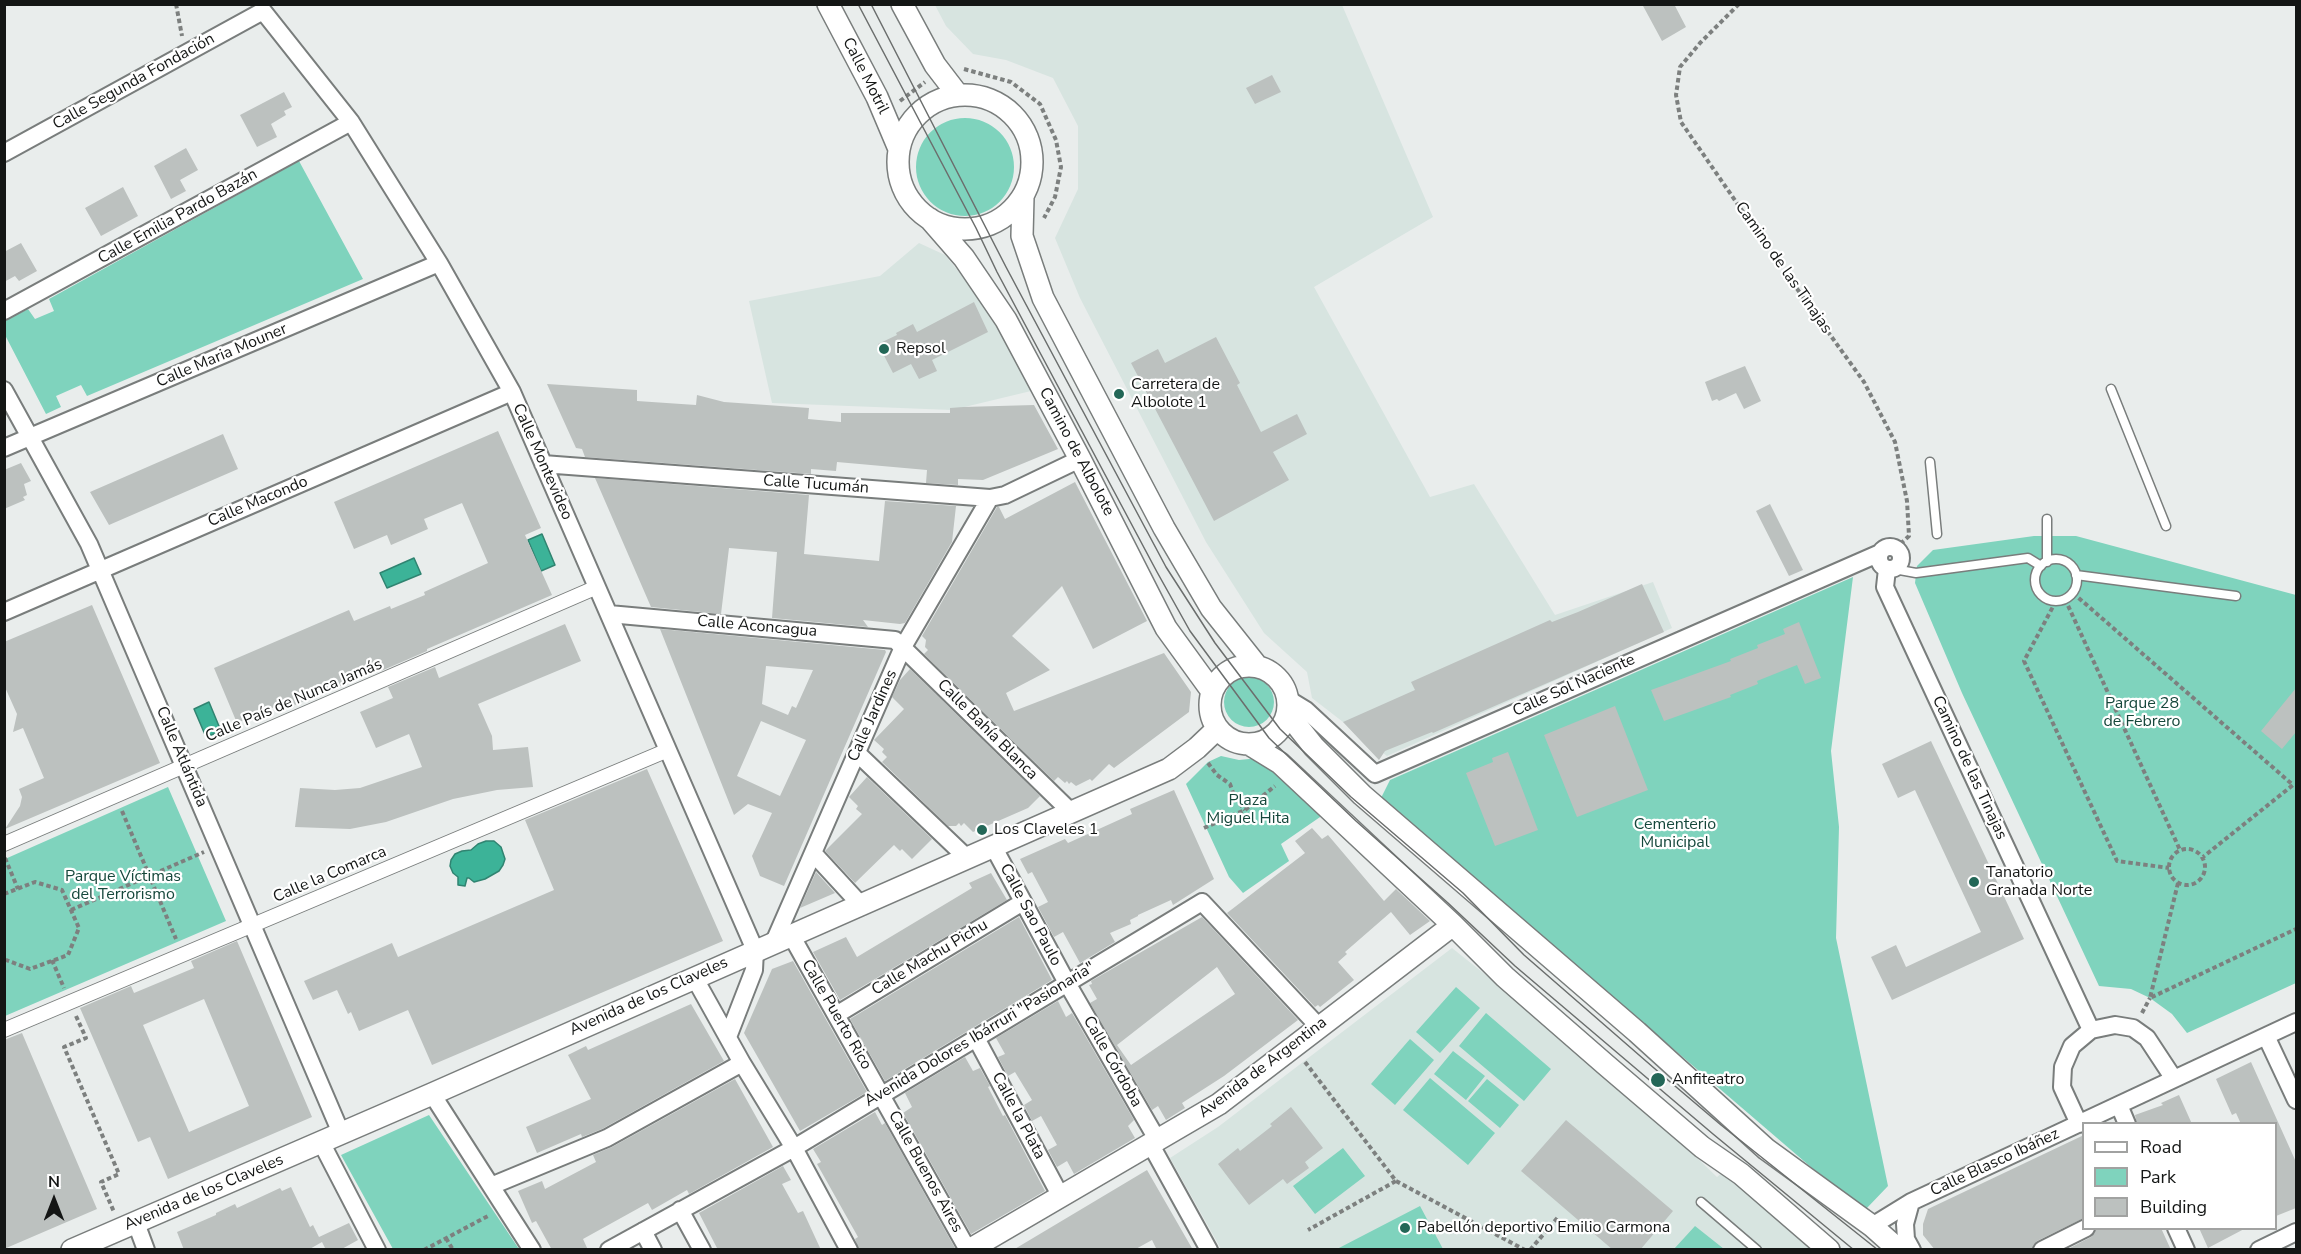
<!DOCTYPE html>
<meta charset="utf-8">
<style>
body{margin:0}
#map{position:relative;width:2301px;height:1254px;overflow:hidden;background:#e9edec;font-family:"Nunito Sans",sans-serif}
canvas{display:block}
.frame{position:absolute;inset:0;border:6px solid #141615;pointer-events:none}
.legend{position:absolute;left:2082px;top:1122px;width:195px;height:108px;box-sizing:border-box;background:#fff;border:2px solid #a1a2a1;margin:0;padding:8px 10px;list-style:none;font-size:18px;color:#141615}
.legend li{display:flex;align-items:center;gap:12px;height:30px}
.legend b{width:30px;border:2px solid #a1a2a1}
.north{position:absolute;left:24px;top:1170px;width:60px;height:60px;-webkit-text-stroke:4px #fff;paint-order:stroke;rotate:0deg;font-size:16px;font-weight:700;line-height:24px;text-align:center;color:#141615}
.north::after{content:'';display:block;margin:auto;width:21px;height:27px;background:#141615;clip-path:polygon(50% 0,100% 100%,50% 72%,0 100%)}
</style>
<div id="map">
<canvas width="2301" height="1254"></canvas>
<div class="frame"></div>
<ul class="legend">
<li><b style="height:8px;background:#fff"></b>Road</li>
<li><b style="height:16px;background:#7fd3bd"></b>Park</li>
<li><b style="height:16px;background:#bcc1bf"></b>Building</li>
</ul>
<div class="north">N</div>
</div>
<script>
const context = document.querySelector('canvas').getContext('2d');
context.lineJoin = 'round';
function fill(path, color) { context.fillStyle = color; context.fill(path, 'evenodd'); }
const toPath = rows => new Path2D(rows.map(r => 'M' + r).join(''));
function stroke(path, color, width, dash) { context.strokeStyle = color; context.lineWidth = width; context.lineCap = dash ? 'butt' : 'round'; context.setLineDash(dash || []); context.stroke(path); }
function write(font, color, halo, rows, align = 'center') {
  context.font = font + ' "Nunito Sans",sans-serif'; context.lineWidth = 4.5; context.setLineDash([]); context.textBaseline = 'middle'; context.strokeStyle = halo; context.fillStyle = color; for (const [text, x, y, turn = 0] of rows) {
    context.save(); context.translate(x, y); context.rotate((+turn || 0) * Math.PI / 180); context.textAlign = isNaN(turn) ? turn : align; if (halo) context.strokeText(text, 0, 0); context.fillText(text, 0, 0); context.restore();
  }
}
fill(toPath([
 [935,5,1342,5,1433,217,1314,287,1430,497,1474,484,1555,615,1653,582,1672,628,1387,756,1312,698,1307,672,1264,633,1206,542,1080,298,1055,238,1078,189,1078,126,1053,78,1006,60,973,54,946,26],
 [919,243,945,255,987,306,1031,391,952,410,772,403,749,301,880,276],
 [1452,948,1604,1069,1717,1177,1723,1172,1813,1249,1221,1249,1170,1158,1218,1127]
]), '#d7e4e0');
fill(toPath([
 '916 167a49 49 0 1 1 98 0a49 49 0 1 1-98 0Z',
 [299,161,363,279,87,396,81,385,56,396,61,407,46,414,5,335,5,321,28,309,35,319,54,311,49,299],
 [2034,536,2076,536,2296,595,2296,983,2187,1033,2172,1014,2150,998,2131,989,2099,986,1962,693,1915,583,1917,566,1933,550],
 [1853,577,1831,751,1839,827,1836,938,1888,1186,1866,1209,1812,1168,1381,798,1390,780],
 '1224 702a25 25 0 1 1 50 0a25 25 0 1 1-50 0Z',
 [1221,756,1239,760,1259,758,1323,815,1281,844,1289,861,1243,893,1229,877,1186,784,1208,762],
 [168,787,226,921,5,1016,5,859],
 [1456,987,1480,1008,1440,1053,1416,1032],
 [1486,1013,1551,1069,1524,1101,1459,1046],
 [1410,1039,1434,1060,1395,1105,1371,1084],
 [1453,1051,1485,1076,1466,1100,1434,1074],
 [1430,1078,1495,1133,1468,1165,1403,1110],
 [1487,1079,1519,1105,1500,1128,1468,1101],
 [429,1115,519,1249,393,1249,341,1155],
 [1343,1148,1365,1176,1315,1214,1293,1186],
 [1420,1206,1443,1249,1337,1249],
 [1695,1226,1724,1249,1674,1249]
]), '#7fd3bd');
const water = toPath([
 [542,534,555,565,541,571,528,540,542,534],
 [414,558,421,574,387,588,380,573,414,558],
 [209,702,221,731,206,737,194,709,209,702],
 [486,841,494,841,501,847,505,859,503,865,499,871,485,879,474,882,469,878,467,878,465,886,458,885,458,877,453,873,450,866,451,860,455,854,462,851,471,850,478,844,486,841]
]);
fill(water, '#3cb398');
stroke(water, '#308471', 1.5);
fill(toPath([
 [1642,4,1674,4,1686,27,1662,41],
 [1272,75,1281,92,1255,104,1246,88],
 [284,92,292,107,284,111,286,115,271,124,277,137,257,147,240,115],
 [186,148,198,170,180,180,186,191,171,199,154,166],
 [123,187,138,216,101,236,85,208],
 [21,243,37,271,19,281,15,276,4,282,4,252],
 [974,302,988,332,932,360,937,371,919,379,911,364,893,373,878,344,897,335,896,333,913,324,917,332],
 [1216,337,1240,383,1237,385,1261,432,1297,414,1307,434,1273,452,1289,480,1214,521,1131,363,1158,349,1165,363],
 [1745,366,1761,401,1744,409,1736,393,1719,401,1717,399,1712,401,1705,382],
 [547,384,637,390,637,401,696,405,697,395,724,402,809,408,808,419,841,422,841,413,950,413,950,408,963,407,1034,405,1058,449,983,480,958,479,958,485,926,483,927,470,837,462,836,471,811,469,811,474,585,457,582,449,576,448],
 [498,431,541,528,525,535,552,595,427,649,427,651,381,671,380,669,288,708,286,702,237,723,214,668,349,610,354,621,390,606,391,609,425,595,424,592,488,563,462,503,424,519,428,529,391,545,387,535,354,549,334,502],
 [223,434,238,469,109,525,90,492],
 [21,463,31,481,24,484,27,495,23,497,25,500,4,509,4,470],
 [595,478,809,495,804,554,879,561,885,501,956,506,952,542,905,623,900,624,863,620,868,627,772,618,777,552,729,548,721,614,651,607],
 [1075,482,1147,621,1093,649,1062,586,1012,636,1050,670,1006,693,1014,711,1164,653,1191,692,1189,712,1114,768,1109,764,1092,781,1090,779,1076,786,1071,782,1069,784,1067,781,1065,783,1058,777,1054,781,924,654,928,650,925,647,926,640,922,636,997,507,999,507,1005,519],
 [1770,504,1803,570,1789,576,1756,511],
 [1642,584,1664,632,1433,733,1432,732,1385,751,1379,760,1343,722,1415,690,1411,682,1550,620,1552,622,1578,612],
 [92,605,160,763,5,829,20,806,22,797,19,789,44,778,23,728,13,732,17,714,4,685,4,642],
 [1799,622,1821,678,1805,684,1797,665,1757,681,1758,684,1730,695,1731,697,1664,721,1651,690,1731,661,1730,659,1758,648,1757,645,1785,634,1783,629],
 [565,624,581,661,478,704,492,736,493,750,528,747,533,787,497,790,453,799,386,822,350,829,295,827,300,788,335,790,360,788,422,767,409,734,376,748,360,712,393,698,388,687,435,667,439,678],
 [660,629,885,650,886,652,784,886,760,876,752,856,772,813,748,804,734,815],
 [766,666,813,670,796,708,792,706,788,715,762,704],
 [761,721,806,740,780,796,737,776],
 [910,669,1040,796,1028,808,973,832,964,823,961,826,959,823,956,826,948,826,882,762,887,757,882,752,884,749,874,740,904,709,892,697,900,680],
 [2296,688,2296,732,2282,749,2261,731],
 [1615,706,1648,790,1577,817,1544,735],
 [1931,741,2024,939,1892,1000,1871,957,1896,945,1906,967,1981,932,1915,790,1898,798,1882,764],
 [1508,752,1538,830,1495,846,1466,773,1493,762,1492,758],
 [647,769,723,941,432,1065,408,1010,359,1031,351,1012,348,1014,337,990,313,1000,304,981,392,943,398,957,554,890,525,820],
 [867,777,932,839,912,859,902,849,900,851,894,845,855,883,825,851,862,814,856,809,858,806,849,797],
 [1174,790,1214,879,1173,905,1171,900,1138,915,1138,916,1130,920,1131,924,1110,933,1115,942,1080,963,1063,932,1054,937,1038,907,1048,902,1032,872,1028,874,1020,859,1065,839,1068,843,1132,814,1130,809],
 [1312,828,1322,839,1328,835,1384,901,1396,889,1430,921,1410,935,1391,912,1345,952,1347,954,1338,962,1354,980,1320,1007,1318,1005,1315,1007,1227,913,1305,853,1295,841],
 [816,872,835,893,800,908],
 [991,873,1007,900,840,1000,813,952,846,937,857,957,972,888,969,883],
 [1019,917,1052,980,885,1081,850,1019],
 [1202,917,1298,1020,1224,1076,1182,1103,1185,1108,1166,1120,1158,1106,1152,1110,1090,1003,1097,999,1089,985,1092,984,1091,981],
 [1217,967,1235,994,1131,1065,1117,1045],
 [237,941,312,1117,168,1179,150,1137,138,1142,80,1008,131,986,134,993,194,968,191,961],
 [204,999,249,1106,189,1132,143,1025],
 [793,961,867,1092,800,1131,744,1033,772,969],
 [1058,1001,1066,1017,1072,1013,1134,1120,1128,1126,1135,1138,1074,1174,1067,1161,1057,1167,1048,1150,1057,1145,1041,1116,1032,1121,1024,1105,1032,1100,1015,1072,1008,1076,998,1057,1005,1054,996,1038],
 [691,1004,724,1061,602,1129,582,1137,581,1134,537,1153,526,1127,591,1099,568,1055,586,1046,588,1050],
 [22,1033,97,1209,4,1249,4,1040],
 [965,1057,973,1071,980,1068,990,1086,988,1087,1003,1116,1005,1115,1045,1191,971,1234,903,1113,912,1107,905,1093],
 [2251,1062,2296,1162,2296,1208,2276,1216,2276,1124,2241,1124,2236,1113,2232,1115,2216,1079],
 [735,1079,773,1147,689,1194,687,1190,652,1210,648,1203,583,1239,588,1250,552,1250,536,1221,532,1223,518,1191,542,1181,545,1189,596,1162,593,1155,612,1147],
 [2179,1095,2192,1124,2137,1124,2135,1115,2163,1105,2161,1103],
 [1291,1107,1323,1148,1305,1162,1309,1168,1287,1184,1283,1179,1249,1205,1218,1164,1238,1148,1240,1151,1272,1126,1270,1124],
 [875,1112,882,1125,885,1123,955,1248,952,1250,859,1250,855,1239,858,1237,817,1164,821,1162,813,1149],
 [1566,1120,1673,1211,1640,1250,1613,1250,1521,1171],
 [2084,1135,2084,1218,2037,1241,2032,1250,1935,1250,1923,1235,1923,1224,1928,1209],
 [783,1166,791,1180,782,1184,798,1213,803,1211,821,1250,718,1250,699,1213],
 [1147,1170,1193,1250,1157,1250,1152,1240,1134,1250,1013,1250],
 [291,1187,310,1227,313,1225,319,1237,349,1223,358,1240,340,1250,326,1250,322,1242,308,1250,184,1250,177,1232,216,1215,216,1213,235,1204,237,1208,280,1188,282,1191],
 [2096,1228,2161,1228,2171,1250,2066,1250,2091,1237],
 [2199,1228,2246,1228,2208,1248]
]), '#bcc1bf');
const service = toPath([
 [2111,389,2166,526],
 [1930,462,1937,534],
 '2035 580a21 21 0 1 1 42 0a21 21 0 1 1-42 0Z',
 [2047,562,2047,519],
 [1894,569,1916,573,2028,558,2041,566],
 [2076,575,2236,596],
 [1701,1202,1757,1250]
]);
const pedestrian = toPath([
 [4,844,597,587],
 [4,1030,668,750]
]);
const minor = toPath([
 [4,153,263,11,351,122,439,263,512,392,755,950,754,970,728,1037],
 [4,311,351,122],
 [4,390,89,544,341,1133],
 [4,448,439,263],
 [543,464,990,498,1005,495,1080,459],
 '1879 558a11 11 0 1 1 22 0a11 11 0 1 1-22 0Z',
 [1887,569,1885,587,2091,1030],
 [4,612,512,392],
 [609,614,895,640,1071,812],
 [1288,699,1306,710,1375,774,1880,553],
 [857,753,966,857],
 [993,846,1067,983,1158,1141],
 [814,854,860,904],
 [791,935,968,1250],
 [774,942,903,647,990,498],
 [694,977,742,1063,794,1148,849,1250],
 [836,1015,1023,902],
 [2266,1036,2296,1100],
 [976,1038,1060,1195],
 [432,1094,532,1250],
 [2119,1105,2127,1124],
 [2079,1124,2062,1087,2063,1067,2072,1046,2091,1030,2115,1025,2133,1028,2147,1038,2174,1079],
 [321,1142,377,1250],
 [1151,1145,1209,1250],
 [491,1186,607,1138,742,1063],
 [1911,1202,1905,1224,1906,1239,1912,1250],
 [680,1210,702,1250],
 [136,1223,146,1250],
 [1872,1226,1911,1202,2296,1022],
 [2176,1228,2186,1250],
 [643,1231,653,1250],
 [609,1250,794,1148,1202,902,1319,1027],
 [2042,1250,2086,1228],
 [2259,1250,2296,1232]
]);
const tertiary = toPath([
 [828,4,877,97,899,149],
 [902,4,935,65,958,95],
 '898 162a67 67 0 1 1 134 0a67 67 0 1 1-134 0Z',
 [1023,197,1022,236,1043,298,1164,528,1211,608,1257,666],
 [930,219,964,258,1006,320,1080,459,1166,628,1211,690],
 '1210 705a39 39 0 1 1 78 0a39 39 0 1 1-78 0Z',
 [1289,707,1299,728,1314,747,1362,795,1637,1032,1766,1149,1872,1226,1899,1250],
 [1249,744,1280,763,1453,925,1505,977,1606,1065,1702,1147,1741,1174,1829,1250],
 [72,1250,432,1094,1169,769,1197,748,1217,729],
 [969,1250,1219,1104,1453,925]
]);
stroke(service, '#797d7c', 11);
stroke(pedestrian, '#797d7c', 16);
stroke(minor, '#797d7c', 20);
stroke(tertiary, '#797d7c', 24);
stroke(toPath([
 [176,4,182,36],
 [1739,4,1700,43,1680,67,1676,95,1681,122,1772,254,1864,382,1895,442,1907,501,1909,536,1896,548],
 [964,69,1011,82,1040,104,1056,140,1061,167,1055,197,1044,218],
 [900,101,925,82],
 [2073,593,2293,785,2203,857],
 [2065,599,2180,850],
 [2056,601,2024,661,2117,861,2169,868],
 [1208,763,1217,775,1230,784,1235,798,1245,810],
 [122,811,176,939],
 [1204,828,1245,810,1275,786],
 '2169 867a18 18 0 1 1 36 0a18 18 0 1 1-36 0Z',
 [5,858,18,889],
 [2178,883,2150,998,2296,929],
 [4,894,35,882,62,890,79,928,68,955,30,969,6,960,4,956],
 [71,910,204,852],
 [52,960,64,988],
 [2142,1013,2150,998],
 [76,1016,86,1038,64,1047,119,1174,101,1182,114,1212],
 [1305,1062,1396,1181,1308,1230],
 [1396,1181,1525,1250],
 [446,1238,453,1250],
 [424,1250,488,1216],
 [1530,1250,1559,1216]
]), '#7d807f', 4, [4.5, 3]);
stroke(service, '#fff', 8);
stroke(pedestrian, '#fff', 14);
stroke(minor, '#fff', 16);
stroke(tertiary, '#fff', 21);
stroke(toPath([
 [858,4,976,228,997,272,1157,572,1190,631,1269,738,1356,821,1448,903,1515,966,1713,1134,1854,1250],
 [871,4,1006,267,1166,567,1215,643,1280,729,1351,797,1463,893,1524,955,1662,1075,1721,1125,1878,1250]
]), '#6b6e6d', 1.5);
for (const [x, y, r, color] of [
 [884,349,6,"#236757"],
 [1119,394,6,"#236757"],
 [982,830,6,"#236757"],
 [1974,882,6,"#236757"],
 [1658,1080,8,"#236757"],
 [1405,1228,6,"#236757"]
]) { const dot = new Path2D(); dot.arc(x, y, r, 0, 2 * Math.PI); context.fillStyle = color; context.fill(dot); stroke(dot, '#fff', 2); }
write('16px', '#141615', '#fff', [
 ["Calle Motril",865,76,63],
 ["Calle Segunda Fondación",134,82,-29],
 ["Calle Emilia Pardo Bazán",178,217,-29],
 ["Camino de las Tinajas",1783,268,55],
 ["Calle Maria Mouner",222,356,-23],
 ["Camino de Albolote",1076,452,62],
 ["Calle Montevideo",542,462,66],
 ["Calle Tucumán",816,485,4],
 ["Calle Macondo",258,502,-23],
 ["Calle Aconcagua",757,627,5],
 ["Calle Sol Naciente",1574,686,-24],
 ["Calle País de Nunca Jamás",294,701,-23],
 ["Calle Jardines",873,716,-66],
 ["Calle Bahía Blanca",987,730,45],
 ["Calle Atlántida",181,757,67],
 ["Camino de las Tinajas",1969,768,65],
 ["Calle la Comarca",330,875,-23],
 ["Calle Sao Paulo",1030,915,62],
 ["Calle Machu Pichu",930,958,-31],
 ["Avenida de los Claveles",649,997,-24],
 ["Calle Puerto Rico",836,1015,60],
 ["Avenida Dolores Ibárruri \"Pasionaria\"",980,1035,-31],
 ["Calle Córdoba",1112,1062,60],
 ["Avenida de Argentina",1263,1068,-37],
 ["Calle la Plata",1018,1116,62],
 ["Calle Blasco Ibáñez",1995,1163,-25],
 ["Calle Buenos Aires",925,1172,61],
 ["Avenida de los Claveles",204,1193,-23]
]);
write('16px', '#141615', '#fff', [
 ["Repsol",896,349],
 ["Carretera de",1131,385],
 ["Albolote 1",1131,403],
 ["Los Claveles 1",994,830],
 ["Tanatorio",1986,873],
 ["Granada Norte",1986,891],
 ["Anfiteatro",1672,1080],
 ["Pabellón deportivo Emilio Carmona",1417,1228]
], 'left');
write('16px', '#15473b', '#fff', [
 ["Parque 28",2142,704],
 ["de Febrero",2142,722],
 ["Plaza",1248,801],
 ["Miguel Hita",1248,819],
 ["Cementerio",1675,825],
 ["Municipal",1675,843],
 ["Parque Víctimas",123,877],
 ["del Terrorismo",123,895]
]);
</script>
